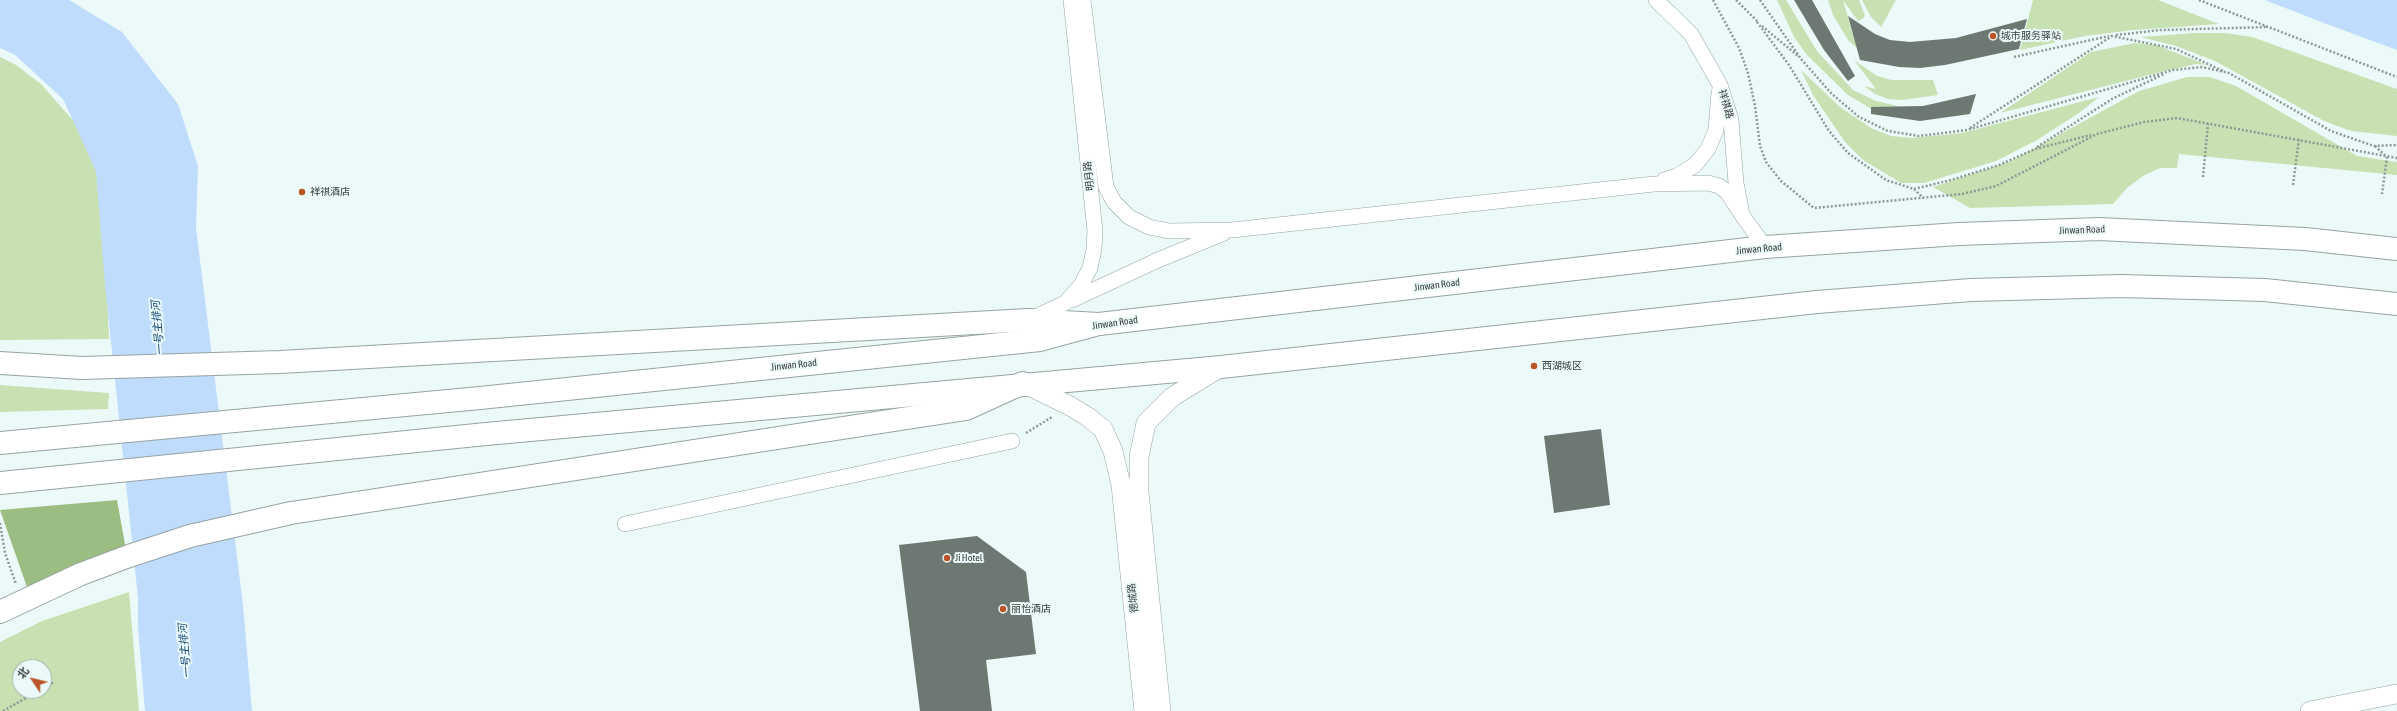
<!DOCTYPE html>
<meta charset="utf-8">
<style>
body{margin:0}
#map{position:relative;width:2397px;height:711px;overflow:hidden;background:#ebfaf9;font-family:"Asap Condensed","Noto Sans SC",sans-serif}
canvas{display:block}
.north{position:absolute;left:12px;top:659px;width:40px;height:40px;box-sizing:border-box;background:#ebfaf9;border:1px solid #a3aead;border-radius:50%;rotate:305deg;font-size:11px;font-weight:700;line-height:16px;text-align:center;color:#373c3c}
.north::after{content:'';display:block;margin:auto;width:14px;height:18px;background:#bb5529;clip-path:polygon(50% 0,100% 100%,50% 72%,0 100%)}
</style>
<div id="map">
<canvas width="2397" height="711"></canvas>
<div class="north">北</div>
</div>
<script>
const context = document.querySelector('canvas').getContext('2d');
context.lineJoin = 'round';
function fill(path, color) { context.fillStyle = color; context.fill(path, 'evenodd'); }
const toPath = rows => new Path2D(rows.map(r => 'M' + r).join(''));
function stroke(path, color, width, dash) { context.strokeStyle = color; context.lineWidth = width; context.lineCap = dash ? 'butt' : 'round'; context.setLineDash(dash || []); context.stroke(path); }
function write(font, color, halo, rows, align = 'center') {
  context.font = font + ' "Asap Condensed","Noto Sans SC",sans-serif'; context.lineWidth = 4; context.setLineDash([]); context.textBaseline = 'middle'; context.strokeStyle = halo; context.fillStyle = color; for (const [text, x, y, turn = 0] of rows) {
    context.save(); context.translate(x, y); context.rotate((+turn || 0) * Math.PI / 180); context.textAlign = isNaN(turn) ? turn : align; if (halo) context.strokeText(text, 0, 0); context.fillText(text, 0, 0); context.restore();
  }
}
fill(toPath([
 [1777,0,1786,0,1817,51,1853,90,1876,101,1902,107,1878,113,1848,95,1807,55,1794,37],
 [1828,0,1843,0,1852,32,1866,56,1848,40,1833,15],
 [1843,0,1859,0,1865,16,1862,19,1858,21],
 [1862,0,1896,0,1881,27,1871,17],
 [2033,0,2158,0,2219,24,2133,30,2085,36,2020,50],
 [2195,33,2225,33,2252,37,2397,89,2397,136,2351,131,2324,121,2215,61,2176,46,2140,37],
 [2135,43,2156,45,2207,65,2196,64,2161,72,2000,113,2091,52],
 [0,57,16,65,42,85,76,124,94,162,103,208,109,339,0,340],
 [1854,60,1877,76,1892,80,1933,80,1938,95,1902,100,1888,99,1875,94,1864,86,1876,89],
 [1801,70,1840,107,1871,128,1891,136,1912,138,1962,133,2099,97,2079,113,2037,140,1996,161,1924,183,1901,183,1863,160,1845,142,1813,95],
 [2187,77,2210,77,2236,86,2357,156,2397,162,2397,175,2179,154,2177,168,2160,168,2143,176,2128,187,2113,204,1970,208,1933,187,2011,161,2139,91],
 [0,385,109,393,108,409,0,412],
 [129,592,139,711,0,711,0,642,42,621],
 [20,667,44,667,44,691,20,691]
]), '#c7e1b2');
fill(toPath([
 [117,500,126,550,28,590,0,510]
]), '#9cbd82');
fill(toPath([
 [0,0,69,0,122,32,178,104,198,166,196,228,243,605,252,711,145,711,138,628,138,598,105,285,96,171,63,99,15,55,0,48],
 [2265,0,2397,0,2397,50,2324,23]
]), '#bfdcfc');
fill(toPath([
 [1794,0,1812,0,1855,76,1848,81,1824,50],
 [1848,16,1875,34,1890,40,1910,42,1956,38,2027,19,2019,49,1945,65,1920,68,1899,67,1860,60],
 [1976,94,1970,114,1920,121,1871,114,1871,107,1923,106],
 [1601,429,1610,505,1554,513,1544,436],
 [977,536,1026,572,1036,654,986,660,992,711,920,711,899,545]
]), '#6e7872');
const minor = toPath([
 [1083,0,1106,187,1114,202,1129,217,1149,227,1169,231,1232,230,1654,184,1708,183,1719,186,1727,192,1742,215],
 [1656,0,1691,34,1720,85,1731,120,1736,183,1742,215,1765,247],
 [1664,180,1677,176,1695,165,1708,149,1716,130,1719,92],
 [1072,300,1158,260,1224,233],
 [1031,319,1065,303,1081,285,1090,268,1094,249,1095,231,1071,0],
 [625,524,1012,441]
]);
const tertiary = toPath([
 [1023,383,1070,406,1088,417,1103,429,1113,451,1121,485,1144,711],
 [1161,711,1139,492,1139,457,1146,423,1172,397,1221,367],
 [2310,711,2396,694]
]);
const primary = toPath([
 [0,443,480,398,1040,340,1099,324,1765,247,1959,234,2099,229,2305,239,2397,249],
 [0,483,486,434,1221,367,1817,302,1971,290,2121,286,2265,290,2397,304]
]);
const trunk = toPath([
 [0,363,82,368,280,362,1028,320,1099,324],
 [0,612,81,574,129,556,190,536,291,513,966,409,1023,383]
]);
stroke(minor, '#96a3a2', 16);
stroke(tertiary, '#96a3a2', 20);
stroke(primary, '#96a3a2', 24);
stroke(trunk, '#96a3a2', 24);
stroke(toPath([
 [1713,0,1739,48,1748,73,1755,106,1760,146,1766,162,1781,181,1814,208,1962,194,1996,186,2097,134,2144,122,2177,118,2397,158],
 [1736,0,1758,22],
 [1760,0,1801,59,1832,94,1859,117,1888,131,1919,136,1967,130,2173,70,2202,67,2229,73,2331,131,2374,146,2397,145],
 [2199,0,2397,77],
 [1757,22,1789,65,1829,131,1848,153,1886,180,1914,189,1923,198],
 [1762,26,1798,56],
 [2116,35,2161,30,2268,27],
 [2014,57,2109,36],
 [1970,128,2112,36,2176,49,2223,71],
 [2375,146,2387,157,2382,194],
 [2037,147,2112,99,2164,74],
 [2203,177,2208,124],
 [2293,185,2299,139],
 [1914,189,1951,180,1999,165,2035,149,2091,135],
 [1026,433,1052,417],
 [0,523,5,553,16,584],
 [44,687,54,682],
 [3,711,38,691]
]), '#8e9897', 2.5, [2, 2]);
stroke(minor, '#fff', 15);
stroke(tertiary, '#fff', 19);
stroke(primary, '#fff', 22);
stroke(trunk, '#fff', 22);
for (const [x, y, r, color] of [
 [1993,36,4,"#bb5529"],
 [302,192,4,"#bb5529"],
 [1534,366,4,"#bb5529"],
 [947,558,4,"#bb5529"],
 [1003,609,4,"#bb5529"]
]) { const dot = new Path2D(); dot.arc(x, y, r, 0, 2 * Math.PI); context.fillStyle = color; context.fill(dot); stroke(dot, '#ebfaf9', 1.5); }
write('10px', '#373c3c', '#ebfaf9', [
 ["城市服务驿站",2001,36],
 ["祥祺酒店",310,192],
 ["西湖城区",1542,366],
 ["Ji Hotel",955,558],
 ["丽怡酒店",1011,609]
], 'left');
write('10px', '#373c3c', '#ebfaf9', [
 ["祥祺路",1726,104,74],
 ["明月路",1089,176,-96],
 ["Jinwan Road",2082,230,-2],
 ["Jinwan Road",1759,249,-5],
 ["Jinwan Road",1437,285,-7],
 ["Jinwan Road",1115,323,-8],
 ["Jinwan Road",794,365,-6],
 ["德城路",1133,598,-96]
]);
write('italic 11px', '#134574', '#ebfaf9', [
 ["一号主排河",158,328,-95],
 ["一号主排河",185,651,-95]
]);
</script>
